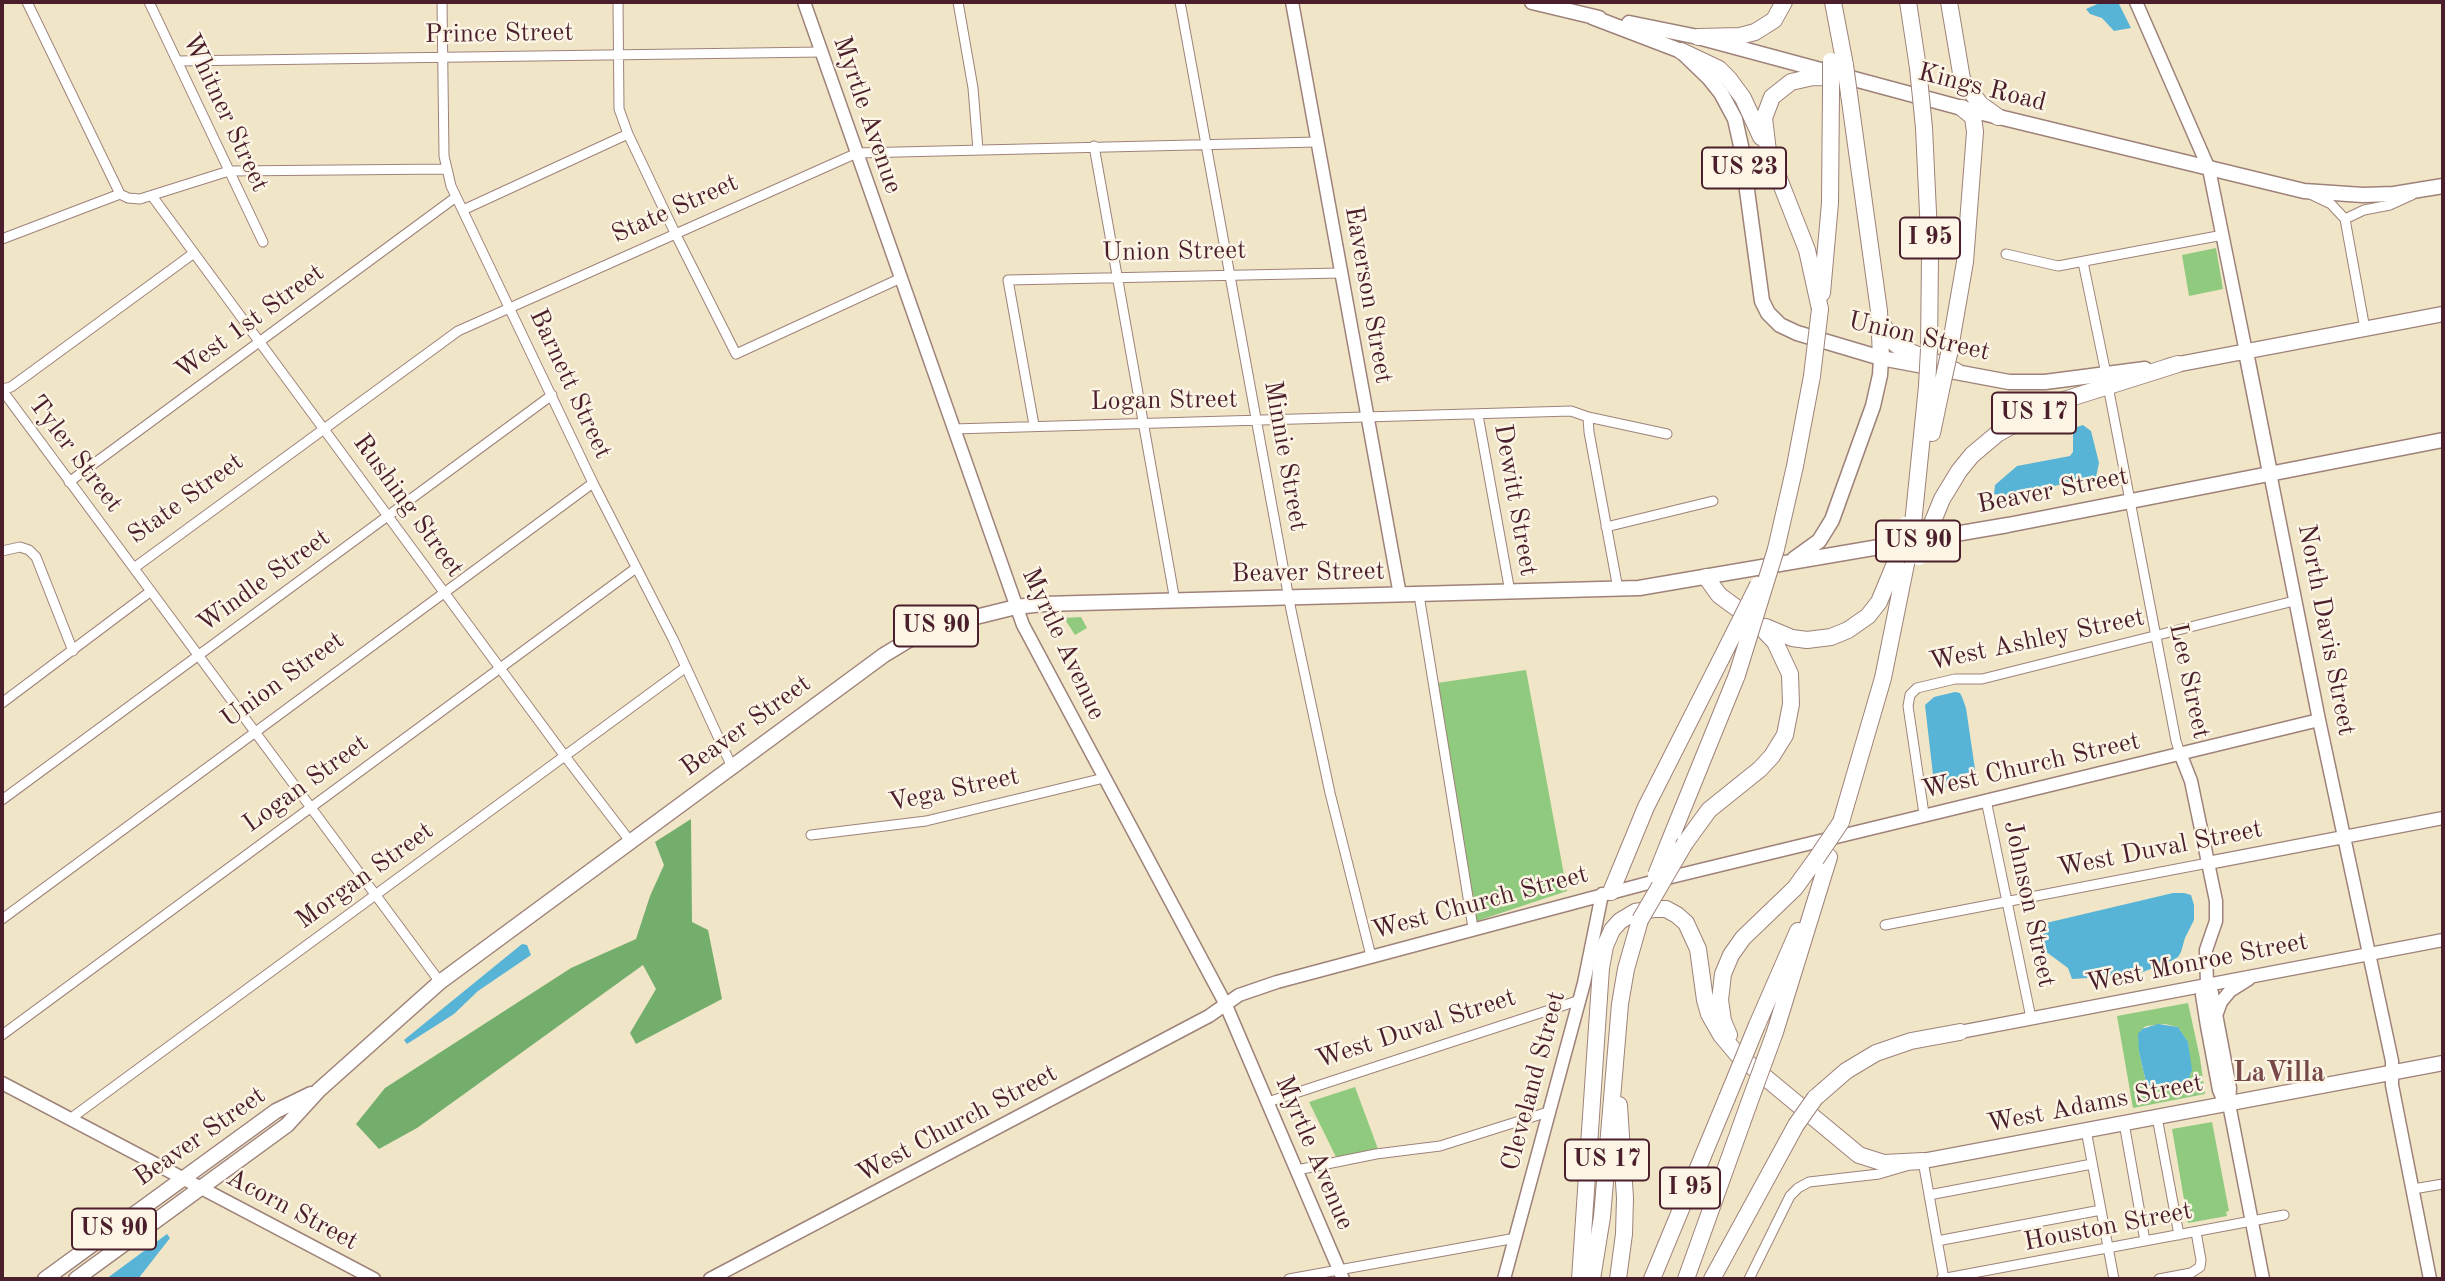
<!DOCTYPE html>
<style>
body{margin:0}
#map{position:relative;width:2445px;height:1281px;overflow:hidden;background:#f1e5c7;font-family:"Old Standard TT",serif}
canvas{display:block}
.frame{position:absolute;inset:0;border:4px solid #4a1f2b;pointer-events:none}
</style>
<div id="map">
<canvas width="2445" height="1281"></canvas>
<div class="frame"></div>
</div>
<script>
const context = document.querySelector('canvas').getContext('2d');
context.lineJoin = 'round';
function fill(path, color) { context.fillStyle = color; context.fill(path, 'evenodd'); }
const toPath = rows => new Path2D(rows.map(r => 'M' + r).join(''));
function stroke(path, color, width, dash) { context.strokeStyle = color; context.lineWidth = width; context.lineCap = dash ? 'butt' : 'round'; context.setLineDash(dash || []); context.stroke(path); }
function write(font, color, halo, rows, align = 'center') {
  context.font = font + ' "Old Standard TT",serif'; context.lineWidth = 5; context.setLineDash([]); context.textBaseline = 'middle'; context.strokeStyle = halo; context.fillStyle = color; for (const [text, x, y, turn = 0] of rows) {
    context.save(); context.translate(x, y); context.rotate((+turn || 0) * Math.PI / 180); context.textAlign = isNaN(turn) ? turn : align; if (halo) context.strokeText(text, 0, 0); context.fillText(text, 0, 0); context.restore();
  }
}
fill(toPath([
 [2216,248,2223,289,2189,296,2182,255],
 [1081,617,1087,628,1075,635,1064,618],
 [1526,670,1567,891,1477,921,1437,683],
 [2188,1003,2200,1058,2205,1094,2133,1108,2117,1016],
 [2165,1024,2178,1027,2188,1042,2191,1074,2181,1085,2146,1082,2145,1078,2139,1052,2140,1031,2146,1026],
 [1355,1087,1378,1149,1336,1157,1309,1102],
 [2212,1122,2229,1211,2226,1212,2227,1216,2188,1223,2172,1129]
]), '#8fca7e');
fill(toPath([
 [691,819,692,922,708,930,722,999,636,1044,630,1033,656,989,643,965,417,1128,379,1149,356,1124,385,1088,571,968,636,939,650,896,664,865,655,842]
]), '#73ae6d');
fill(toPath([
 [2102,2,2118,2,2131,28,2114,31,2102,18,2090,14,2086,9],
 [2083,425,2091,431,2099,463,2096,477,2007,496,1994,494,1995,485,2017,466,2070,456,2073,452,2073,432,2077,427],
 [1955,692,1960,693,1962,697,1966,708,1976,776,1968,785,1939,788,1933,775,1925,705,1934,697],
 [2173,893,2184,893,2191,895,2194,905,2194,920,2185,938,2181,952,2178,957,2171,961,2135,975,2072,979,2068,968,2045,951,2041,942,2039,932,2046,923],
 [522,944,527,945,531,955,478,991,454,1014,407,1044,404,1040],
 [2158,1024,2178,1027,2188,1042,2192,1070,2189,1078,2181,1085,2160,1089,2151,1087,2146,1082,2139,1052,2138,1034,2142,1029],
 [167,1234,170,1238,138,1279,106,1279]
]), '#57b4d6');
const street = toPath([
 [27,2,120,194],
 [149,2,263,242],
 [442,2,444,156,451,186,593,483,673,639,732,767],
 [618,2,619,109,628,134,676,235,736,354,901,278],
 [958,2,973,88,978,150],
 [1180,2,1291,610,1330,793,1371,956],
 [177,61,821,52],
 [1094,146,1175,601],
 [2310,194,2331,204,2345,219,2365,329],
 [152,196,564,755,630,841],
 [463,210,628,134],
 [2345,219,2364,210,2390,205,2412,195],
 [2,239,120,194,128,198,140,199,229,171,445,169],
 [2006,254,2058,266,2223,235],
 [2083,262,2106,374],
 [2108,386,2176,741,2180,753],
 [2,389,11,387,194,253],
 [2,390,440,982],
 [1478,415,1510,592],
 [1588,417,1589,432,1618,589],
 [1034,425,1008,280,1341,273],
 [953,429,1571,411,1588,417,1667,434],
 [69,482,456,197],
 [1606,527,1713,501],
 [2,551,20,547,29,550,36,557,73,651],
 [134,568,458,331,857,153,1317,142],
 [1419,595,1473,928],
 [2,703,151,591],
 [2,800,552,395],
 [1986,800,2031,1018],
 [1924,814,1908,706,1910,695,1917,688,1955,679,1982,679,2294,601],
 [811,835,926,821,1104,778],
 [2,919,593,483],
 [1885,925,2208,863],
 [2,1035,636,568],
 [1268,1102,1580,1000],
 [2157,1117,2179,1235],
 [70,1119,686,667],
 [2124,1123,2145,1241],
 [2086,1130,2114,1279],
 [1919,1162,1923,1161,1944,1279],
 [1297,1170,1376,1154,1440,1146,1548,1112],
 [2413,1189,2443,1184],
 [1929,1195,2092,1164],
 [1937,1241,2101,1210],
 [1289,1279,1516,1238],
 [1749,1279,1790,1196,1798,1188,1809,1182,1879,1174,1906,1166],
 [1941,1279,2284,1215],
 [2159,1279,2191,1273,2200,1267,2201,1260,2196,1232]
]);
const secondary = toPath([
 [804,2,1023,625,1225,1003,1343,1279],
 [1292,2,1400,595],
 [2136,2,2209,169,2246,352],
 [2270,473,2319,720,2392,1061,2392,1085,2430,1279],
 [2180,753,2191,781,2216,901,2216,921,2206,950,2207,984,2212,993,2230,1088,2229,1104,2263,1279],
 [2208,863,2443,818],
 [2207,984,2202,995,2207,1026,2219,1090,2222,1097,2229,1104],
 [2217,1013,2221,1002,2230,991,2249,979],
 [1960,1032,2443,940],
 [2,1083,374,1279],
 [710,1279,1209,1016,1239,995,1277,982,1663,879,2319,720],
 [1504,1279,1584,983,1602,894]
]);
const primary = toPath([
 [1532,2,1599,18],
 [1592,17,1681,51,1709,78,1721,93,1735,119,1741,146,1762,301,1768,313,1780,325,1797,333,1881,358,2009,382,2045,382,2145,369],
 [1629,23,1698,37,1962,108,2304,191,2363,195,2394,194,2443,186],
 [2246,352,2270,473],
 [2169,366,2443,314],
 [1794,559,1819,541,1832,520,1873,406,1880,375,1881,358],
 [1923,1161,2443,1063],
 [45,1279,276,1111,311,1094],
 [76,1279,287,1125,319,1090,440,982,884,655,927,629,1016,607,1043,604,1639,588,2008,525,2443,440]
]);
const highway = toPath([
 [1833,2,1845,65],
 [1908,2,1918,68],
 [1949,2,1962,79,1980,104,1998,117],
 [1698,37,1740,36,1755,32,1774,20,1784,2],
 [1681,51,1719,69,1729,79,1743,98,1761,137],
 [1849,94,1879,311,1881,358],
 [1924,128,1930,255,1929,349],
 [1822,293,1830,203,1831,90],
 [1820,309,1807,250,1768,151,1764,118,1772,97,1791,82,1813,77,1844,78],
 [1882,323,1892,341,1899,347,1956,371],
 [1949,354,1965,262,1975,132,1973,117,1962,108],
 [1932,433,1941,390],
 [1933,521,1942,499,1959,471,1972,455,1997,434,2033,414,2064,400,2178,364],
 [1913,524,1927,386],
 [1776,549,1795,466,1812,376],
 [1766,627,1792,638,1807,640,1831,637,1848,630,1868,616,1879,602,1896,561],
 [1841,822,1883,678,1907,559],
 [1685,843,1709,810,1760,769,1772,756,1785,735,1791,704,1790,674,1775,642,1758,624,1719,595,1706,577],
 [1668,845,1737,675],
 [1611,892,1646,807,1721,659],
 [1757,1025,1798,931],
 [1775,1032,1829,857],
 [1729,1035,1723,1021,1720,1000,1723,974,1731,955,1743,938,1795,888,1816,859],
 [1815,1098,1846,1071,1876,1053,1911,1041,1960,1032],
 [1580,1279,1601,968,1605,946,1612,930,1620,921,1635,912,1654,909,1666,909,1677,915,1686,923,1698,949,1705,1000,1709,1014,1721,1035,1737,1054,1859,1155,1884,1163,1923,1161],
 [1592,1279,1602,1217,1620,1004,1626,969,1640,920],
 [1618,1279,1624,1234,1625,1198,1619,1105],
 [1652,1279,1727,1098],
 [1686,1279,1748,1106],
 [1712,1279,1796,1125]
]);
stroke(street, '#9e8279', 11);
stroke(secondary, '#9e8279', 15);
stroke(primary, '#9e8279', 17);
stroke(highway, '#9e8279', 18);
stroke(street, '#fff', 9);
stroke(secondary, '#fff', 12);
stroke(primary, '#fff', 14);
stroke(highway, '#fff', 16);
const highwayBridge = toPath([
 [1831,61,1831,90],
 [1845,65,1849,94],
 [1918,68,1924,128],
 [1812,376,1820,309],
 [1927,386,1929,349],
 [1941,390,1949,354],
 [1919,557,1933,521],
 [1896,561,1905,525],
 [1721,659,1758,585],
 [1737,675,1776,549],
 [1816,859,1841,822],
 [1656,875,1668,845],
 [1640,920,1685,843],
 [1727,1098,1757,1025],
 [1748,1106,1775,1032],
 [1796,1125,1815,1098]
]);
stroke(highwayBridge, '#9e8279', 18, []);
stroke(highwayBridge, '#fff', 16);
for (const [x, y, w] of [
 [1744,168,84],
 [1930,238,60],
 [2034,413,84],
 [1918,541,84],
 [936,626,84],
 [1607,1160,84],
 [1690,1188,60],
 [114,1229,84]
]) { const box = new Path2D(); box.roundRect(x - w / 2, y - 20.5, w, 41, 5); context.fillStyle = '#fcf5e5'; context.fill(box); stroke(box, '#4a1f2b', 2); }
write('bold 24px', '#4a1f2b', null, [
 ["US 23",1744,168],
 ["I 95",1930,238],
 ["US 17",2034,413],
 ["US 90",1918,541],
 ["US 90",936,626],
 ["US 17",1607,1160],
 ["I 95",1690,1188],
 ["US 90",114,1229]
]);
write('26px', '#4a1f2b', '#fcf5e5', [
 ["Prince Street",499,34,-1],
 ["Kings Road",1982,88,14],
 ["Whitner Street",225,113,65],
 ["Myrtle Avenue",867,115,71],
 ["State Street",675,209,-24],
 ["Union Street",1174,252,-1],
 ["Eaverson Street",1368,295,80],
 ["West 1st Street",250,322,-36],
 ["Union Street",1919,337,13],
 ["Barnett Street",570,384,65],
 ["Logan Street",1164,401,-1],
 ["Tyler Street",75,454,53],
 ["Minnie Street",1285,456,80],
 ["Beaver Street",2053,491,-11],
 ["State Street",186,499,-36],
 ["Dewitt Street",1515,500,80],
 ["Rushing Street",408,506,54],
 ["Beaver Street",1308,573,-1],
 ["Windle Street",264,581,-36],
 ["North Davis Street",2326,630,79],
 ["West Ashley Street",2037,640,-12],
 ["Myrtle Avenue",1063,644,65],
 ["Union Street",283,680,-36],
 ["Lee Street",2189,681,78],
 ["Beaver Street",746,726,-36],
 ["West Church Street",2031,766,-13],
 ["Logan Street",306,784,-36],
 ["Vega Street",954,790,-12],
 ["West Duval Street",2160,849,-11],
 ["Morgan Street",365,876,-36],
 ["West Church Street",1480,903,-15],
 ["Johnson Street",2029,904,78],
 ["West Monroe Street",2197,963,-11],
 ["West Duval Street",1416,1029,-18],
 ["Cleveland Street",1534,1081,-75],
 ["West Adams Street",2095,1104,-11],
 ["West Church Street",957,1124,-28],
 ["Beaver Street",200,1137,-35],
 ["Myrtle Avenue",1314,1153,67],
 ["Acorn Street",292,1210,28],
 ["Houston Street",2108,1227,-11]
]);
write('bold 28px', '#774a49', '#fcf5e5', [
 ["LaVilla",2279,1074]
]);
</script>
